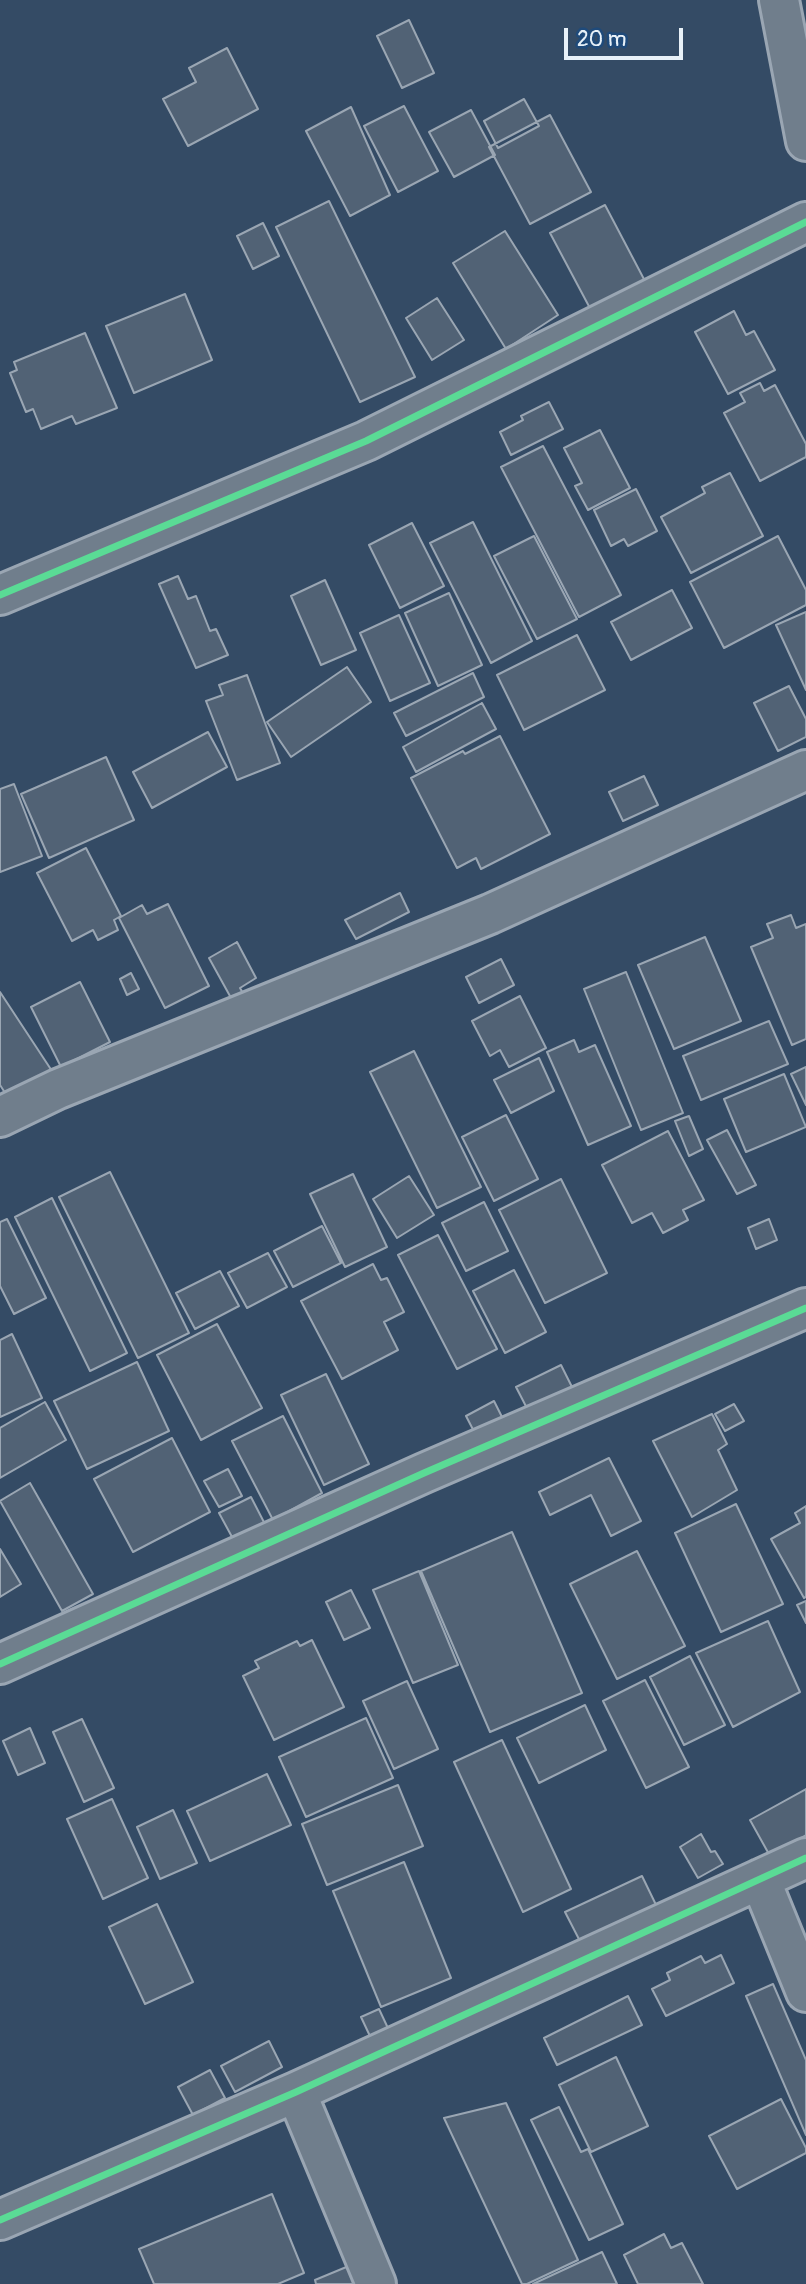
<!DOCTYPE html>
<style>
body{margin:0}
#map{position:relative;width:806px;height:2284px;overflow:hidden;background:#344b65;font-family:Pangolin,sans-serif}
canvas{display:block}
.scale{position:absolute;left:564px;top:28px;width:119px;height:32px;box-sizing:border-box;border:4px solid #e8f1f8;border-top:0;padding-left:9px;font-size:21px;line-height:24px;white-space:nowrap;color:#e8f1f8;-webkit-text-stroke:5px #1f4a7a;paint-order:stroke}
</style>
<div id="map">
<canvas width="806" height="2284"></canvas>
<div class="scale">20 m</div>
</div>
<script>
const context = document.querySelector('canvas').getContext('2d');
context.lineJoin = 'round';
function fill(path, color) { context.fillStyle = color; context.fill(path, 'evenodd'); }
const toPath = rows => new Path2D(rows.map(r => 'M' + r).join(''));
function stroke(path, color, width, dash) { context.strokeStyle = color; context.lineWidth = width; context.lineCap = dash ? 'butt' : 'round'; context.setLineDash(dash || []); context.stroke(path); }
const building = toPath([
 [409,20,434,73,402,88,377,36,409,20],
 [227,48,258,109,188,146,163,99,196,82,189,68,227,48],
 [524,99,539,126,498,148,484,121,524,99],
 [404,106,438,171,398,192,364,126,404,106],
 [351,107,390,195,350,216,306,131,351,107],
 [471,110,495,155,454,177,429,132,471,110],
 [550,115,591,192,530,224,489,147,550,115],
 [329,201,415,377,360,402,276,227,329,201],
 [605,205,646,283,592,312,550,233,605,205],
 [263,223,279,256,253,269,237,236,263,223],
 [505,231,558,315,506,349,453,263,505,231],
 [185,294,212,360,134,393,106,326,185,294],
 [437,298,464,340,432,360,406,318,437,298],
 [734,311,746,335,754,331,775,370,728,394,695,332,734,311],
 [85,333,117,408,76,424,72,416,41,429,33,409,26,412,10,373,17,370,14,362,85,333],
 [760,383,764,391,775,385,806,444,806,457,760,481,724,413,745,402,740,393,760,383],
 [549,402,563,429,511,455,500,432,523,420,521,416,549,402],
 [600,430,630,488,588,510,575,486,582,483,564,448,600,430],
 [543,446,621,595,579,617,501,467,543,446],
 [730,473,763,536,691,573,661,517,705,493,702,487,730,473],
 [636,489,657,531,628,546,624,539,611,546,594,510,636,489],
 [473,522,532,641,491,663,430,543,473,522],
 [412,523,444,586,400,608,369,545,412,523],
 [534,536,577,619,537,639,494,556,534,536],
 [778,536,806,590,806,605,724,648,690,582,778,536],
 [178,576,188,599,196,596,210,631,216,629,228,655,196,668,159,584,178,576],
 [325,580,356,650,321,665,291,596,325,580],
 [672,590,692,628,631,660,611,622,672,590],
 [449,593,482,665,438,686,405,613,449,593],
 [806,612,806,690,776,625,806,612],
 [399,615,430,683,390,701,360,633,399,615],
 [577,635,605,690,524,730,497,675,577,635],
 [347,667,371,702,291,757,267,722,347,667],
 [473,673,484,697,406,736,394,713,473,673],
 [247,675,280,763,237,780,206,701,223,695,219,685,247,675],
 [789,686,806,719,806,737,778,751,754,703,789,686],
 [482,703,496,729,416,772,403,747,482,703],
 [208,732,227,767,152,808,133,772,208,732],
 [500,736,550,834,481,869,476,858,457,868,411,778,463,751,465,754,500,736],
 [106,757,134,820,49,858,21,794,106,757],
 [644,776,658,805,623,821,609,792,644,776],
 [14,784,42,856,0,872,0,789,14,784],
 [86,848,121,916,114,920,118,930,98,940,93,930,72,941,37,873,86,848],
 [400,893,409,912,356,939,345,920,400,893],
 [168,904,209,986,165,1008,119,918,142,905,147,914,168,904],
 [791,915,796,928,806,924,806,1039,792,1045,751,947,773,938,767,924,791,915],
 [705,937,741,1021,674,1049,638,965,705,937],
 [237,942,256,978,240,988,247,1000,236,1007,209,958,237,942],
 [501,959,514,985,479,1003,466,977,501,959],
 [626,972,683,1113,641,1130,584,989,626,972],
 [131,973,139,989,127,995,120,979,131,973],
 [80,982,110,1042,61,1067,31,1007,80,982],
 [0,992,52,1071,9,1099,0,1085,0,992],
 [520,996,546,1048,509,1067,500,1050,490,1056,472,1021,520,996],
 [769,1021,788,1064,701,1100,683,1056,769,1021],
 [574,1040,579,1052,595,1045,631,1126,588,1145,547,1052,574,1040],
 [414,1051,481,1187,437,1208,370,1072,414,1051],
 [539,1058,554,1091,511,1113,494,1080,539,1058],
 [806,1067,806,1105,791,1074,806,1067],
 [784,1074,806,1127,746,1152,724,1099,784,1074],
 [506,1115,538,1179,494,1201,462,1137,506,1115],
 [689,1116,703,1149,689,1156,675,1121,689,1116],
 [727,1130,756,1185,737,1194,707,1140,727,1130],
 [668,1131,704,1200,683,1210,688,1220,663,1233,652,1213,632,1223,602,1165,668,1131],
 [110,1172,189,1333,138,1358,59,1197,110,1172],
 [353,1174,387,1247,345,1267,310,1194,353,1174],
 [409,1176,434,1215,397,1238,373,1199,409,1176],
 [561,1179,607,1273,545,1303,499,1210,561,1179],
 [52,1198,127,1353,90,1371,15,1217,52,1198],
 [484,1202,508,1251,466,1271,442,1223,484,1202],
 [7,1219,46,1298,14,1314,0,1286,0,1222,7,1219],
 [769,1219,777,1240,756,1249,748,1228,769,1219],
 [322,1226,341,1263,293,1287,274,1251,322,1226],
 [438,1235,497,1349,457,1369,398,1255,438,1235],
 [268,1253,287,1287,247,1308,228,1273,268,1253],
 [373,1264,381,1280,387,1278,404,1312,384,1322,398,1350,342,1379,301,1301,373,1264],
 [514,1270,546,1332,505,1353,473,1291,514,1270],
 [220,1271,239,1306,195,1329,176,1293,220,1271],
 [217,1324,262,1408,201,1440,157,1355,217,1324],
 [12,1334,42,1398,0,1417,0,1340,12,1334],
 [137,1362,169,1431,87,1469,54,1401,137,1362],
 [561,1365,575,1393,531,1416,516,1387,561,1365],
 [326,1374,369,1464,324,1485,281,1395,326,1374],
 [494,1401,508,1429,480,1443,466,1416,494,1401],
 [45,1402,66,1440,0,1478,0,1428,45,1402],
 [734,1404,744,1421,725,1431,715,1414,734,1404],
 [712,1414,727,1444,718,1450,737,1490,692,1517,653,1441,712,1414],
 [283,1416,322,1493,273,1520,232,1441,283,1416],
 [172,1438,210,1512,133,1552,94,1479,172,1438],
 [609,1458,641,1521,611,1536,591,1495,550,1515,539,1492,609,1458],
 [228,1469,242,1496,219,1507,204,1481,228,1469],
 [30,1483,93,1594,62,1611,0,1501,30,1483],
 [251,1497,269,1532,238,1548,219,1513,251,1497],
 [736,1504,783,1604,721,1632,675,1533,736,1504],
 [806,1506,806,1597,804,1598,771,1539,800,1523,795,1513,806,1506],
 [512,1532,582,1693,490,1732,421,1571,512,1532],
 [0,1549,21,1584,0,1597,0,1549],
 [637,1551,685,1646,617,1679,570,1584,637,1551],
 [419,1571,458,1665,413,1683,373,1590,419,1571],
 [351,1590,370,1628,344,1640,326,1602,351,1590],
 [806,1601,806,1623,797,1605,806,1601],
 [768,1621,800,1692,733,1727,696,1653,768,1621],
 [312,1640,344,1707,274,1740,243,1676,259,1668,255,1661,297,1641,300,1646,312,1640],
 [690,1656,725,1725,684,1745,650,1677,690,1656],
 [645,1680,689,1767,646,1788,603,1701,645,1680],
 [407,1681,438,1749,394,1769,363,1701,407,1681],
 [585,1705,606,1750,539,1783,517,1738,585,1705],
 [366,1718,393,1778,306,1817,279,1757,366,1718],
 [82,1719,114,1788,84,1802,53,1732,82,1719],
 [30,1728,45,1763,18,1775,3,1741,30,1728],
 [502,1740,571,1889,523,1912,454,1762,502,1740],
 [267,1774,291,1825,210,1861,187,1811,267,1774],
 [398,1785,423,1846,327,1885,302,1824,398,1785],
 [806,1789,806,1835,770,1856,750,1820,806,1789],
 [112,1799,148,1878,103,1899,67,1819,112,1799],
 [173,1810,197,1863,160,1879,137,1827,173,1810],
 [701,1834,711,1852,715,1851,723,1864,698,1878,680,1847,701,1834],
 [404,1862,451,1978,381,2007,333,1891,404,1862],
 [642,1876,659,1911,583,1947,565,1912,642,1876],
 [157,1904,193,1982,145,2004,109,1927,157,1904],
 [721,1955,734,1983,666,2016,652,1989,670,1980,667,1973,701,1956,705,1963,721,1955],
 [773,1984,806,2060,806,2135,746,1996,773,1984],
 [628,1996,642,2025,557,2065,544,2038,628,1996],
 [379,2009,394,2041,376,2049,361,2017,379,2009],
 [269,2041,282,2067,235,2092,221,2066,269,2041],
 [616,2057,648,2126,591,2152,559,2085,616,2057],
 [210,2070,225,2098,193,2115,178,2087,210,2070],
 [781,2099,806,2148,806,2153,737,2189,709,2136,781,2099],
 [506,2103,578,2260,527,2284,522,2284,444,2118,506,2103],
 [559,2107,581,2152,588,2149,623,2224,589,2240,531,2120,559,2107],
 [272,2194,304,2273,278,2284,154,2284,139,2249,272,2194],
 [664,2234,671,2248,682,2243,703,2284,638,2284,624,2255,664,2234],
 [602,2252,617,2284,533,2284,602,2252],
 [356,2263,365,2284,316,2284,315,2280,356,2263]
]);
fill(building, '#516275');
stroke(building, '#9aa6b3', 2);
const minor = toPath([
 [779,0,806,141],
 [0,595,366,441,806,222],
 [0,1117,58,1089,490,914,806,770],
 [0,1664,424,1473,806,1308],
 [760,1879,806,1992],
 [296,2092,376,2284],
 [0,2220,296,2092,806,1858]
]);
stroke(minor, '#9aa6b3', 44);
stroke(minor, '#707e8c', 38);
stroke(toPath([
 [0,595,366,441,806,222],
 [0,1664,424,1473,806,1308],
 [0,2220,296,2092,806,1858]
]), '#5adb95', 7);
</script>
